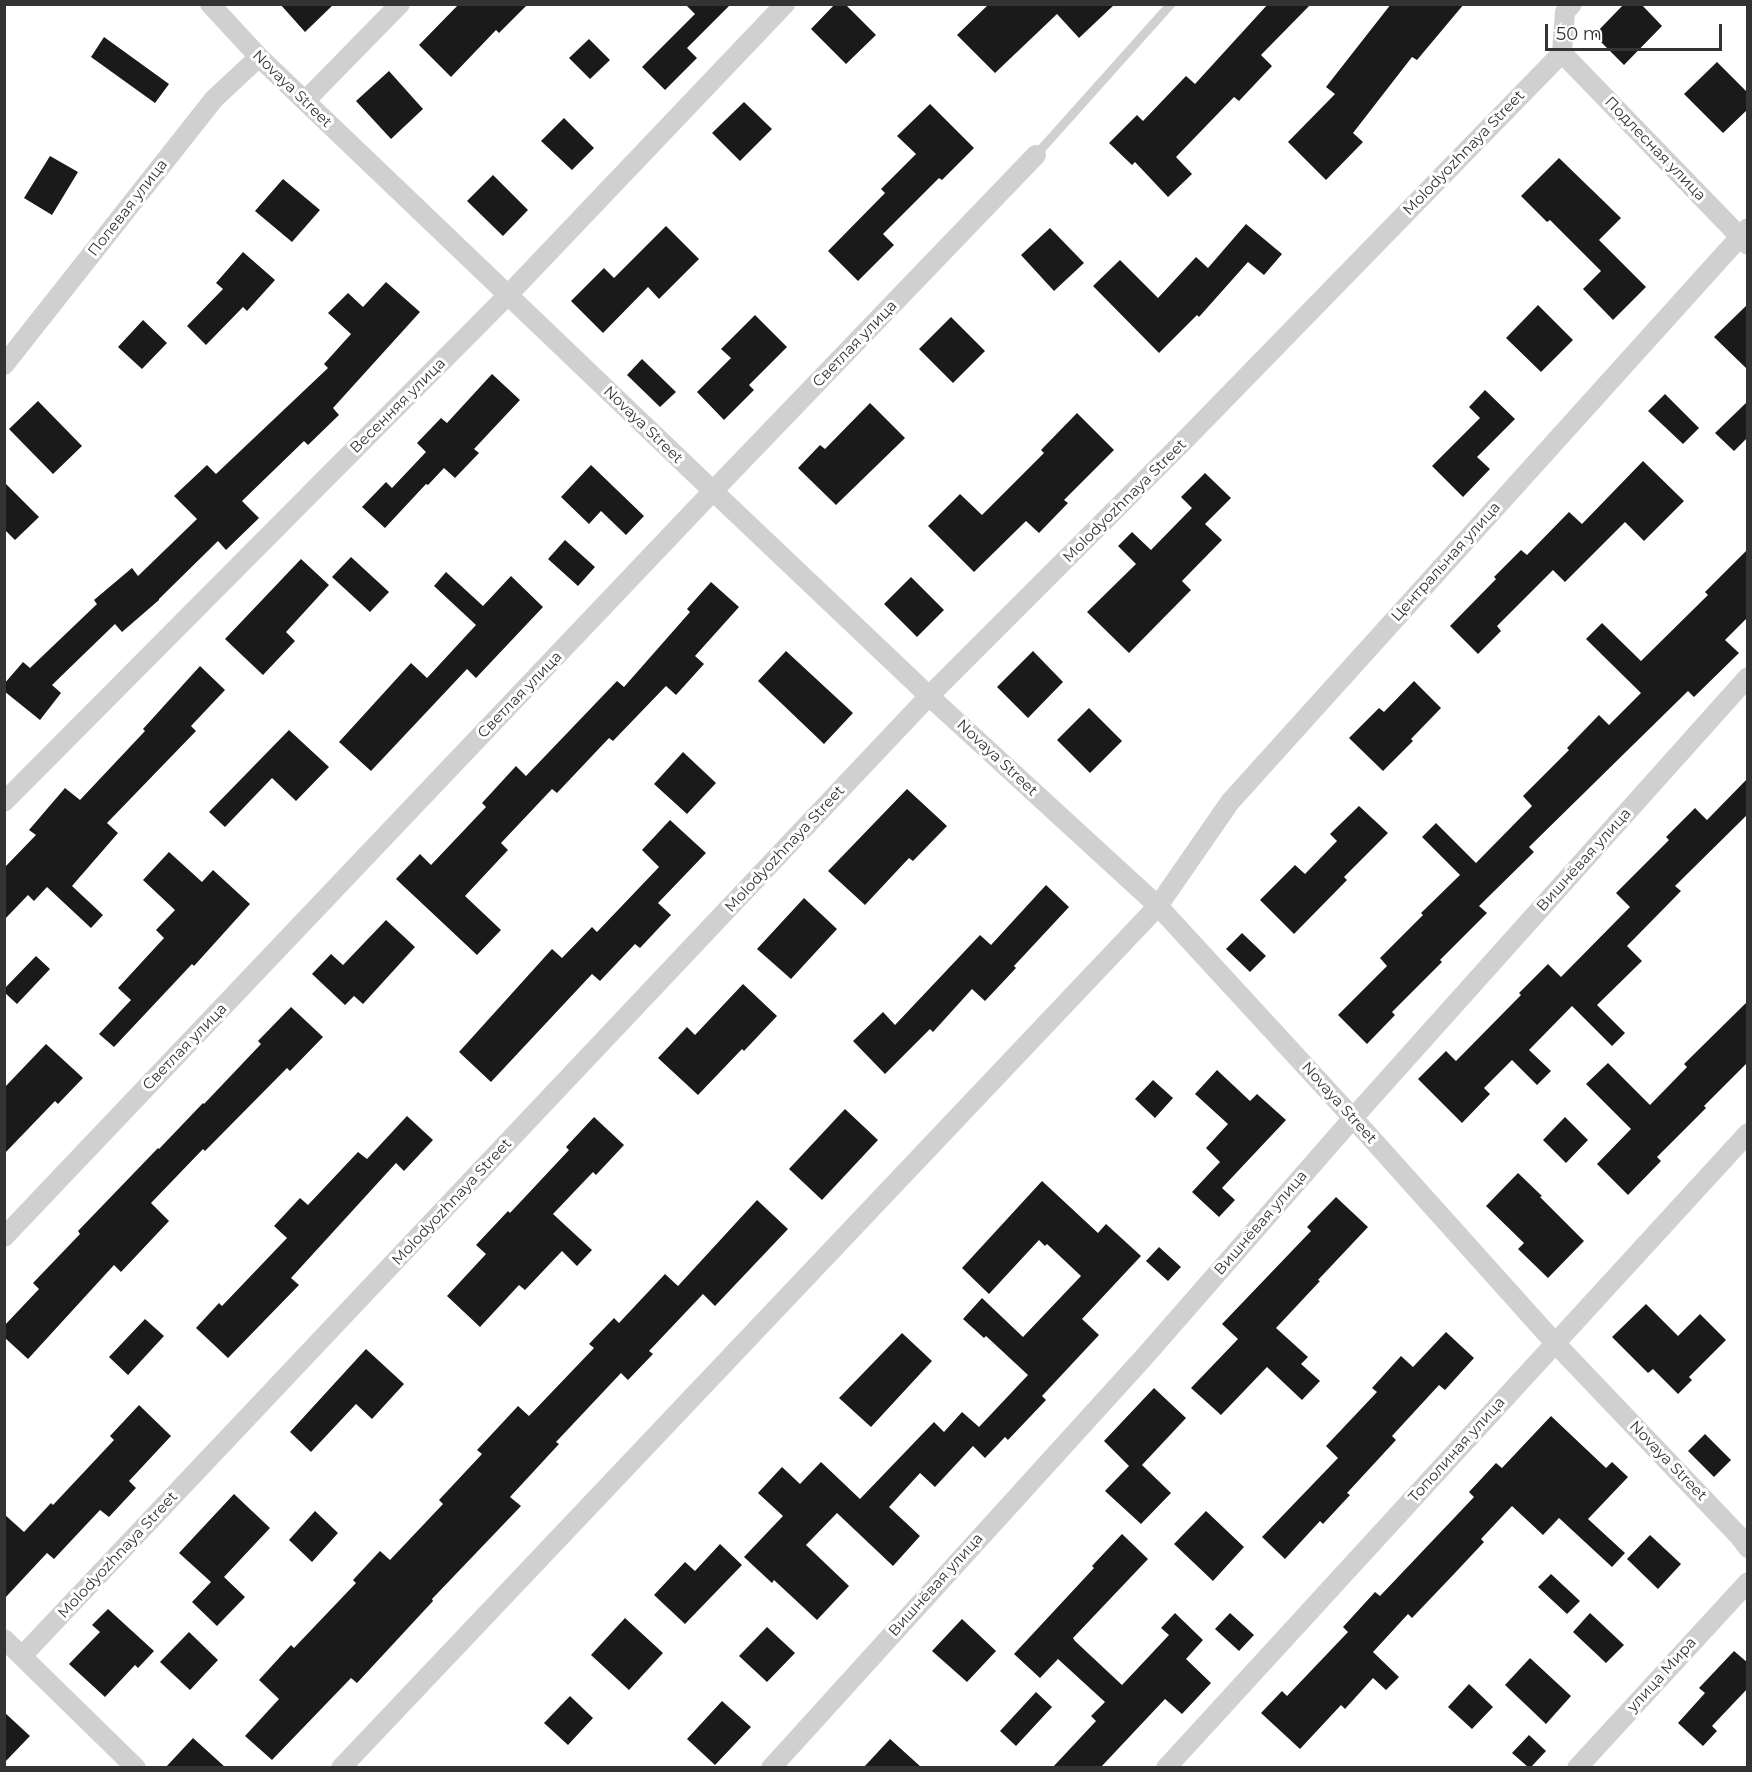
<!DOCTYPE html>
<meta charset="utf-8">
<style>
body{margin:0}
#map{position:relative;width:1752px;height:1772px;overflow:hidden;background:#fff;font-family:Montserrat,sans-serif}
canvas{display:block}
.frame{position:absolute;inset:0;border:6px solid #333;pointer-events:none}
.scale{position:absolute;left:1545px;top:24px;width:177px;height:27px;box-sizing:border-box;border:3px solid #333;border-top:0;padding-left:8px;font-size:18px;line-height:21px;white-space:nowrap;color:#333;-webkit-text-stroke:4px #fff;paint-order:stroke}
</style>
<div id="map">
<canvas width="1752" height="1772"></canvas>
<div class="frame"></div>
<div class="scale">50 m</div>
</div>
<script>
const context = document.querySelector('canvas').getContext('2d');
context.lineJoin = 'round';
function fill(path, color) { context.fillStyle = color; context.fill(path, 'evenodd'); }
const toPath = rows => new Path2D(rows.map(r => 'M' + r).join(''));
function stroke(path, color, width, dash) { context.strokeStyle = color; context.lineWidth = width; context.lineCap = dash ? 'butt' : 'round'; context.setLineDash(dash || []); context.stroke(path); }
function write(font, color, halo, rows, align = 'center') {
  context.font = font + ' Montserrat,sans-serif'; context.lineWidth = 6; context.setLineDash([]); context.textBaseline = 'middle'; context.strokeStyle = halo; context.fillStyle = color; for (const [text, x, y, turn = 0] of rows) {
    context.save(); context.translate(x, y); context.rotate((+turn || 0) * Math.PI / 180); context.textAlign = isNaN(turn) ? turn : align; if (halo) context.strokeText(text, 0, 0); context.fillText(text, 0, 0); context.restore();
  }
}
fill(toPath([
 [280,4,334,4,305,32],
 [459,4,528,4,499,33,496,30,451,77,419,45],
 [685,4,731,4,687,48,697,58,665,90,642,67,695,14],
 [835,4,845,4,876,35,846,64,811,29],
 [989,4,1115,4,1079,38,1057,14,995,73,957,35],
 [1268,4,1311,4,1261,55,1272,66,1239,101,1234,97,1176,157,1192,174,1168,197,1135,162,1132,165,1109,143,1137,115,1143,121,1186,76,1195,84],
 [1391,4,1464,4,1417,60,1412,57,1353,133,1363,142,1326,180,1288,142,1335,94,1326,87],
 [1624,4,1641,4,1662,26,1624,65,1594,35],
 [104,37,169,84,155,103,91,57],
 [589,39,610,60,590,79,569,58],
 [1717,62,1748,93,1748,109,1723,133,1684,94],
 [389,71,423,109,391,139,356,101],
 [744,102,772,129,740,161,712,133],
 [930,104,974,148,942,180,939,178,883,234,894,245,858,281,828,251,885,193,881,189,916,154,897,136],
 [564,118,594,148,572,170,541,141],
 [50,156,78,172,52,215,24,198],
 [1559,158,1621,218,1599,240,1646,287,1613,320,1583,289,1601,271,1550,220,1547,222,1521,196],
 [493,175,528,210,503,236,467,201],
 [283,179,320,210,292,242,255,211],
 [1246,224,1282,254,1264,275,1248,262,1199,317,1197,315,1159,353,1093,286,1120,260,1158,298,1196,257,1208,268],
 [666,226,699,259,659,299,648,287,603,333,571,301,604,268,614,278],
 [1050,228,1084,263,1054,291,1021,255],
 [243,252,275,280,247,311,243,307,206,345,187,326,223,289,216,283],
 [386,282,420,312,333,408,339,415,308,445,304,441,242,501,259,518,226,550,218,541,159,599,159,600,122,632,115,624,52,685,61,693,40,720,4,691,4,684,23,662,30,668,97,604,94,600,132,568,138,576,197,519,174,496,207,465,216,474,328,368,324,364,351,334,328,313,348,293,363,307],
 [1748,304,1748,370,1714,337],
 [1538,305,1573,340,1541,372,1506,338],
 [755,315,787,347,749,385,754,390,724,420,697,392,731,358,721,349],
 [951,317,985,351,953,383,919,349],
 [143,320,167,343,142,369,118,347],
 [642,359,676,392,660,407,627,375],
 [492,374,520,400,474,449,479,453,455,478,444,468,428,485,426,484,385,528,362,507,386,482,392,488,426,452,417,443,441,418,447,423],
 [1485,390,1515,419,1477,457,1490,469,1463,497,1432,466,1480,418,1469,407],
 [1665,394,1699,428,1683,444,1648,411],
 [38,401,82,446,53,474,9,429],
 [1748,401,1748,437,1734,451,1715,433],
 [870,403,905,438,836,505,798,468,820,445,825,449],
 [1077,413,1114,450,1064,500,1068,503,1039,533,1026,521,974,572,928,526,960,494,982,515,1044,453,1041,450],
 [1643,461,1684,501,1644,541,1625,522,1565,582,1553,570,1497,626,1501,631,1478,654,1450,626,1496,579,1494,577,1521,550,1527,555,1569,512,1582,524],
 [591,465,644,516,626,535,601,511,589,524,561,497],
 [1205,473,1231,498,1205,524,1222,540,1182,581,1191,590,1129,653,1087,612,1136,564,1118,546,1132,532,1151,550,1192,508,1181,497],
 [4,482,39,517,15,540,4,529],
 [565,540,595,567,578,586,548,559],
 [1748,549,1748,617,1725,640,1739,653,1694,697,1688,691,1529,847,1534,852,1479,906,1487,913,1440,960,1442,962,1392,1012,1395,1015,1367,1044,1338,1015,1387,966,1380,958,1423,915,1421,913,1460,875,1422,837,1436,823,1476,863,1532,806,1523,796,1569,750,1567,748,1599,715,1609,725,1641,693,1586,639,1602,623,1641,661,1708,595,1705,592],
 [351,557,389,592,370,612,332,577],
 [301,559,329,585,286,632,295,641,263,675,225,639],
 [446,572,483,606,511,576,543,607,476,678,467,669,371,771,339,742,411,663,427,678,476,625,434,586],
 [911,577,944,610,917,637,884,604],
 [711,582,739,607,695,656,704,664,676,695,666,686,613,741,609,738,557,793,552,789,501,843,508,850,465,896,501,930,477,955,396,879,420,854,431,865,486,807,482,803,516,766,526,776,617,681,624,687,690,612,687,609],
 [786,651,853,713,824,744,758,681],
 [1033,651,1063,682,1028,718,997,687],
 [200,666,225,690,191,726,196,731,107,823,118,833,72,886,103,915,91,928,47,887,34,901,28,895,4,920,4,868,36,835,29,830,65,788,80,800,145,731,143,729],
 [1414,681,1441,708,1411,739,1413,741,1383,771,1349,738,1379,708,1384,712],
 [1089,708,1122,741,1090,773,1057,740],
 [289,730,329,767,296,801,272,778,225,827,209,812],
 [683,752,716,783,687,814,654,784],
 [1748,778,1748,814,1675,886,1681,891,1627,946,1642,961,1597,1005,1625,1033,1612,1046,1572,1006,1529,1050,1551,1071,1537,1085,1512,1060,1484,1088,1490,1094,1462,1123,1418,1079,1446,1051,1456,1061,1521,995,1519,993,1548,964,1561,977,1630,907,1616,893,1669,840,1666,837,1695,808,1707,820],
 [907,789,947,826,913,861,909,858,865,905,828,871],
 [1359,806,1388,833,1344,877,1347,880,1294,934,1260,900,1295,865,1305,874,1337,841,1330,834],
 [670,820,706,853,658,903,671,915,640,948,635,944,600,981,592,974,491,1082,459,1052,552,949,562,958,592,927,597,932,659,867,642,850],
 [169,852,202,882,213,870,250,904,194,966,192,964,114,1047,99,1034,131,1000,118,988,164,938,156,930,175,910,143,880],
 [1046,885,1069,907,1014,966,1016,968,985,1001,972,989,933,1032,930,1029,885,1074,853,1041,883,1012,895,1025,980,935,991,945],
 [804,898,837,929,791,979,757,949],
 [386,920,415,947,363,1004,354,996,345,1005,312,974,331,954,343,965],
 [1242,933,1266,956,1250,972,1226,949],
 [36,956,50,969,17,1004,4,992,4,989],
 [743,984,777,1016,744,1051,742,1049,698,1095,658,1058,687,1027,695,1035],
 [1748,1001,1748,1062,1704,1106,1706,1108,1657,1157,1661,1161,1628,1195,1597,1164,1631,1129,1586,1084,1608,1063,1650,1105,1687,1067,1684,1064],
 [291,1007,323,1037,290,1071,287,1068,205,1151,203,1149,151,1203,169,1221,121,1272,114,1265,28,1359,4,1337,4,1326,39,1289,33,1283,80,1234,78,1231,158,1148,159,1149,203,1103,204,1104,261,1044,258,1041],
 [46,1044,83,1078,58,1104,55,1101,4,1154,4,1088],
 [1217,1070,1250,1101,1257,1094,1286,1120,1222,1188,1235,1200,1219,1217,1192,1192,1220,1162,1206,1148,1228,1124,1195,1094],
 [1153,1080,1173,1098,1155,1118,1135,1099],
 [845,1109,878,1140,822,1200,789,1169],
 [407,1116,433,1140,404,1171,396,1163,291,1278,299,1285,228,1358,196,1328,219,1303,222,1306,287,1238,274,1226,300,1198,308,1205,358,1152,367,1159],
 [594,1117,624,1145,596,1175,593,1172,553,1214,592,1250,577,1266,562,1251,525,1290,519,1285,480,1327,447,1296,486,1254,476,1245,508,1211,510,1213,569,1150,566,1147],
 [1565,1117,1588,1140,1566,1163,1543,1140],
 [1518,1173,1542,1196,1540,1197,1584,1241,1548,1278,1518,1249,1524,1243,1486,1206],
 [1042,1181,1098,1233,1106,1224,1141,1256,1082,1319,1099,1335,1042,1396,1046,1400,1008,1440,1005,1437,985,1458,973,1446,935,1487,920,1473,889,1507,920,1536,893,1566,837,1513,806,1545,849,1586,817,1620,774,1580,772,1583,744,1557,783,1516,758,1493,782,1467,800,1484,821,1462,860,1499,934,1422,944,1432,962,1412,979,1427,1028,1375,986,1336,984,1338,963,1319,982,1298,1023,1337,1081,1276,1047,1244,1045,1246,1039,1240,989,1294,962,1268],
 [1336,1197,1368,1227,1318,1280,1320,1281,1276,1328,1308,1357,1301,1364,1320,1381,1302,1400,1267,1367,1221,1415,1191,1388,1238,1339,1222,1324,1311,1231,1307,1227],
 [757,1200,788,1229,715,1306,703,1294,649,1351,653,1354,628,1380,621,1373,556,1442,559,1444,510,1497,521,1506,432,1599,433,1601,357,1683,351,1678,272,1760,245,1736,279,1699,259,1680,291,1645,294,1648,356,1583,353,1580,380,1551,390,1560,443,1504,439,1500,482,1454,477,1450,518,1406,529,1416,594,1348,589,1344,614,1318,619,1323,665,1274,678,1286],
 [1159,1247,1181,1267,1168,1281,1146,1261],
 [1646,1304,1678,1336,1700,1314,1726,1340,1689,1377,1692,1380,1678,1394,1653,1369,1648,1373,1612,1337],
 [145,1319,164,1336,128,1375,109,1357],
 [1446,1332,1474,1358,1445,1390,1439,1385,1392,1436,1396,1440,1347,1493,1350,1495,1323,1524,1320,1521,1285,1559,1262,1537,1338,1458,1326,1446,1377,1392,1372,1388,1401,1356,1413,1367],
 [902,1333,932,1361,871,1427,839,1398],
 [366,1349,404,1384,372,1419,356,1404,311,1452,290,1432],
 [1154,1388,1186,1418,1142,1465,1171,1493,1141,1524,1105,1491,1129,1466,1104,1441],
 [139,1405,171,1436,129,1481,136,1488,109,1517,100,1510,54,1559,47,1553,4,1599,4,1514,24,1532,51,1503,53,1505,114,1440,110,1436],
 [1551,1416,1606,1468,1612,1462,1628,1477,1588,1519,1625,1553,1612,1567,1559,1518,1543,1535,1512,1506,1481,1539,1484,1542,1454,1574,1412,1618,1408,1614,1373,1652,1399,1677,1386,1690,1373,1678,1345,1709,1341,1705,1300,1749,1261,1713,1282,1691,1287,1696,1348,1632,1343,1627,1375,1592,1380,1596,1474,1497,1469,1492,1496,1463,1502,1468],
 [1705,1434,1731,1460,1714,1477,1688,1451],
 [234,1494,270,1528,224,1577,245,1597,217,1626,192,1602,211,1582,179,1553],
 [315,1511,338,1533,312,1562,289,1540],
 [1206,1511,1244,1547,1213,1581,1174,1544],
 [1122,1534,1148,1559,1073,1638,1075,1641,1122,1685,1169,1635,1161,1628,1175,1613,1203,1640,1186,1659,1211,1683,1182,1714,1165,1699,1101,1767,1053,1767,1096,1721,1091,1716,1105,1702,1058,1659,1040,1678,1014,1654,1094,1568,1092,1566],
 [1650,1535,1681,1564,1658,1589,1627,1559],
 [720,1544,742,1565,685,1624,654,1595,685,1562,695,1571],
 [1551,1574,1580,1601,1567,1614,1538,1587],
 [108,1609,154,1651,138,1668,135,1665,105,1697,69,1664,100,1632,92,1625],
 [1230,1613,1254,1635,1239,1651,1215,1629],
 [1590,1613,1624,1645,1606,1663,1573,1632],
 [625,1618,663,1653,629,1690,591,1655],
 [962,1619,996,1651,967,1682,932,1651],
 [767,1627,795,1653,767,1682,739,1656],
 [189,1632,218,1660,190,1690,160,1662],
 [1734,1651,1748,1663,1748,1688,1712,1726,1717,1731,1703,1746,1678,1723,1705,1693,1699,1688],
 [1530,1658,1571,1696,1546,1724,1505,1685],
 [1469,1684,1493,1707,1472,1729,1448,1707],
 [1036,1692,1052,1707,1016,1746,1000,1731],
 [570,1696,593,1718,568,1745,544,1723],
 [722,1701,751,1727,715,1765,687,1739],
 [4,1712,30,1736,4,1763],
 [1529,1735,1546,1751,1531,1767,1528,1767,1512,1753],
 [193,1738,225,1767,166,1767],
 [890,1739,921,1767,864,1767]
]), '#1a1a1a');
stroke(toPath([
 [1036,155,1171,4]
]), '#d0d0d0', 9);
stroke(toPath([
 [210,4,259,57,713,491,929,696,1158,906,1353,1118,1555,1343,1739,1536,1748,1548],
 [1562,53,1748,245],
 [1562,53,1565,12,1572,4],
 [305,101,400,4],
 [4,365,214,99,259,57],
 [4,802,507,296,785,4],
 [4,1237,713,491,1036,155],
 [4,1639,136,1768],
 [22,1656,929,696,1180,445,1562,53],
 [341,1768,1158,906,1230,802,1748,228],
 [771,1768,1146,1355,1353,1118,1748,677],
 [1166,1768,1748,1133],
 [1577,1768,1748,1582]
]), '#d0d0d0', 20);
write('15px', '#333', '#fff', [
 ["Novaya Street",292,89,44],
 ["Подлесная улица",1655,149,46],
 ["Molodyozhnaya Street",1464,153,-46],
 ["Полевая улица",128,208,-52],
 ["Светлая улица",855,344,-46],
 ["Весенняя улица",398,406,-45],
 ["Novaya Street",643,425,44],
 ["Molodyozhnaya Street",1125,501,-45],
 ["Центральная улица",1446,562,-48],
 ["Светлая улица",520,695,-46],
 ["Novaya Street",997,758,43],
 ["Molodyozhnaya Street",785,849,-47],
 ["Вишнёвая улица",1584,860,-48],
 ["Светлая улица",185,1047,-46],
 ["Novaya Street",1339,1103,48],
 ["Molodyozhnaya Street",452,1202,-47],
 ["Вишнёвая улица",1261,1223,-49],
 ["Тополиная улица",1457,1450,-48],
 ["Novaya Street",1668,1461,46],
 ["Molodyozhnaya Street",118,1555,-47],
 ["Вишнёвая улица",936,1585,-48],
 ["улица Мира",1662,1675,-48]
]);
</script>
